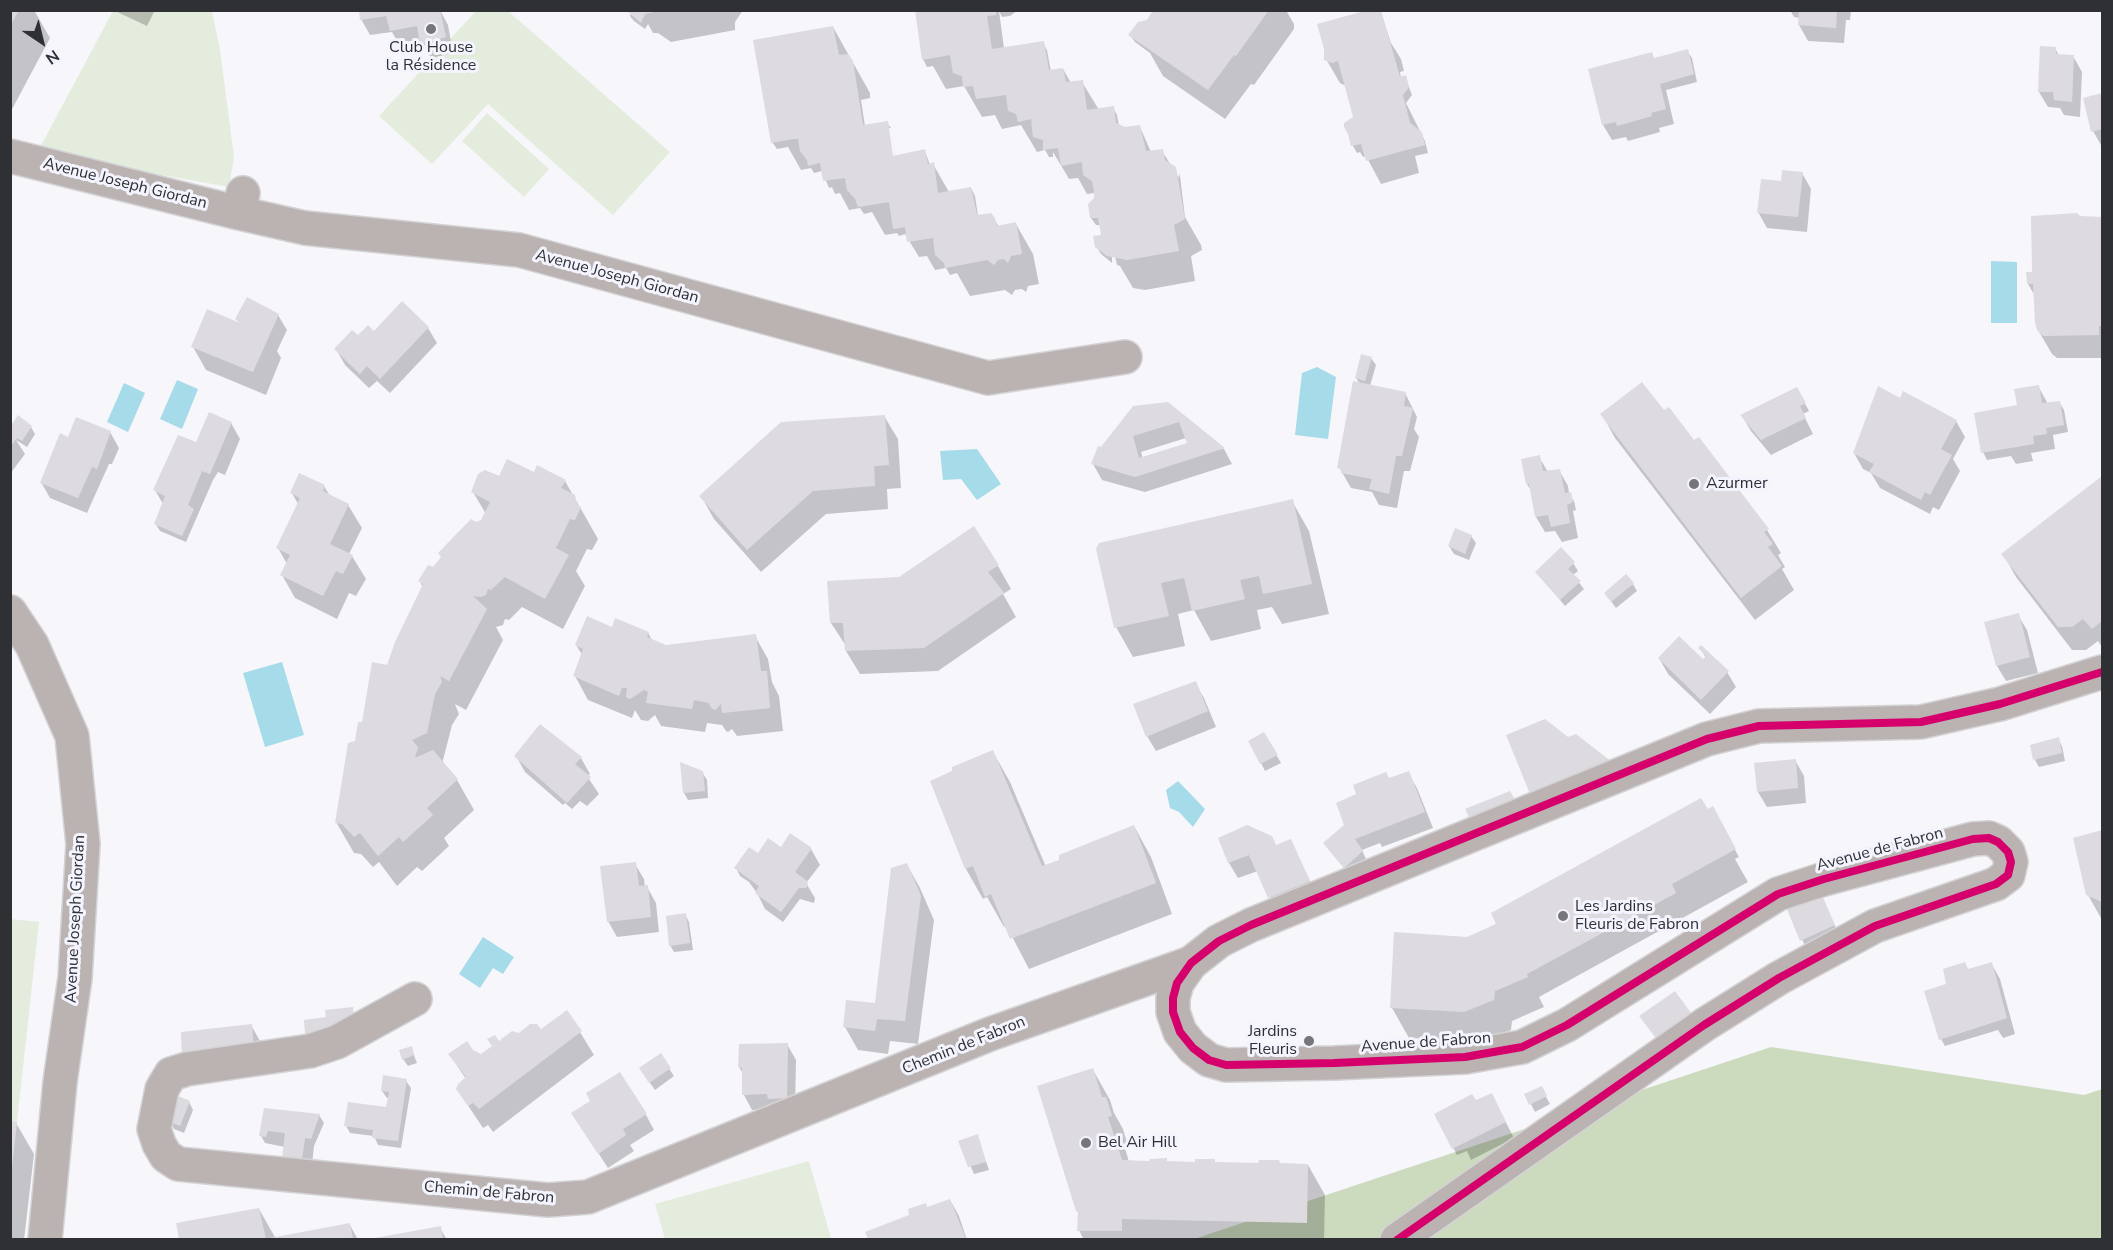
<!DOCTYPE html>
<meta charset="utf-8">
<style>
body{margin:0}
#map{position:relative;width:2113px;height:1250px;overflow:hidden;background:#f6f6fb;font-family:"Nunito Sans",sans-serif}
canvas{display:block}
.frame{position:absolute;inset:0;border:12px solid #2f3034;pointer-events:none}
.north{position:absolute;left:12px;top:12px;width:60px;height:60px;-webkit-text-stroke:4px #f3f4fe;paint-order:stroke;rotate:145deg;font-size:16px;font-weight:700;line-height:24px;text-align:center;color:#2f3034}
.north::after{content:'';display:block;margin:auto;width:21px;height:27px;background:#2f3034;clip-path:polygon(50% 0,100% 100%,50% 72%,0 100%)}
</style>
<div id="map">
<canvas width="2113" height="1250"></canvas>
<div class="frame"></div>
<div class="north">N</div>
</div>
<script>
const context = document.querySelector('canvas').getContext('2d');
context.lineJoin = 'round';
function fill(path, color) { context.fillStyle = color; context.fill(path, 'evenodd'); }
const toPath = rows => new Path2D(rows.map(r => 'M' + r).join(''));
function stroke(path, color, width, dash) { context.strokeStyle = color; context.lineWidth = width; context.lineCap = dash ? 'butt' : 'round'; context.setLineDash(dash || []); context.stroke(path); }
function write(font, color, halo, rows, align = 'center') {
  context.font = font + ' "Nunito Sans",sans-serif'; context.lineWidth = 6; context.setLineDash([]); context.textBaseline = 'middle'; context.strokeStyle = halo; context.fillStyle = color; for (const [text, x, y, turn = 0] of rows) {
    context.save(); context.translate(x, y); context.rotate((+turn || 0) * Math.PI / 180); context.textAlign = isNaN(turn) ? turn : align; if (halo) context.strokeText(text, 0, 0); context.fillText(text, 0, 0); context.restore();
  }
}
fill(toPath([
 [113,11,212,11,220,50,234,157,229,187,37,153],
 [476,11,508,11,670,152,613,215,488,104,432,164,379,116],
 [487,113,549,169,524,197,462,141],
 [11,919,39,922,17,1122,11,1121],
 [809,1161,831,1238,665,1239,655,1204]
]), '#e4eddd');
fill(toPath([
 [1771,1047,2084,1095,2102,1089,2102,1239,1191,1240]
]), '#ccdabe');
fill(toPath([
 [1991,261,2017,262,2017,323,1991,323],
 [1317,367,1336,377,1328,439,1295,435,1302,373],
 [177,380,198,389,182,429,160,419],
 [124,383,145,393,128,432,107,422],
 [977,449,1001,484,977,500,961,479,943,480,940,451],
 [282,662,304,735,265,747,243,673],
 [1178,781,1205,809,1193,827,1179,812,1170,808,1166,790],
 [483,937,514,957,503,974,493,968,480,988,459,974]
]), '#a6dbea');
fill(toPath([
 [10,10,34,10,50,38,10,113],
 [113,10,155,10,147,26],
 [360,10,440,10,448,25,453,53,431,58,421,42,400,46,392,32,370,35,361,19],
 [628,10,743,10,735,22,735,30,671,42,658,33,653,33,648,24,645,29,634,21,627,13,630,16,631,14],
 [916,10,1018,10,1010,16,1002,17,999,11,1004,48,1043,43,1047,50,1051,72,1063,69,1071,83,1082,82,1099,110,1113,108,1117,115,1119,126,1125,129,1140,127,1151,152,1162,151,1179,178,1179,174,1180,176,1185,217,1201,245,1202,250,1191,256,1195,281,1145,290,1133,288,1120,266,1117,265,1115,256,1112,253,1112,263,1101,254,1096,246,1103,236,1101,225,1096,225,1091,218,1096,199,1095,193,1087,194,1078,178,1069,179,1053,152,1053,157,1049,157,1045,150,1037,152,1021,125,1002,129,995,115,982,117,964,86,946,89,933,66,927,67,923,59],
 [1155,10,1288,10,1287,12,1294,24,1294,29,1254,85,1251,84,1225,119,1163,76,1150,53,1135,42,1130,35,1148,21],
 [1380,10,1391,43,1401,59,1404,71,1400,72,1401,78,1405,77,1412,95,1406,103,1425,141,1428,153,1415,156,1419,173,1381,184,1366,156,1363,157,1360,152,1357,153,1353,146,1350,134,1355,118,1346,86,1340,83,1326,59],
 [1790,10,1851,10,1850,20,1846,20,1844,43,1808,41,1799,25,1800,18,1794,17],
 [833,27,870,93,870,98,861,100,865,126,887,123,891,128,888,128,893,164,896,163,891,128,895,157,925,151,930,165,933,164,949,192,971,188,975,196,978,216,994,219,999,227,1016,224,1033,254,1039,284,1028,286,1026,292,1022,289,1015,290,1012,295,1005,290,970,296,957,273,950,275,946,268,935,270,927,256,919,257,905,234,899,236,897,233,885,235,872,212,864,214,860,208,849,210,840,193,835,194,832,187,829,188,822,171,814,173,811,168,801,170,788,147,777,149,772,142],
 [819,135,793,139,793,136],
 [2055,48,2059,56,2073,56,2082,72,2080,117,2064,115,2060,108,2048,107,2039,92],
 [1687,51,1692,58,1697,82,1666,90,1674,124,1659,128,1660,132,1628,141,1626,137,1612,140,1603,125,1655,59],
 [2102,95,2102,147,2093,131,2085,99],
 [1802,173,1811,189,1807,232,1767,228,1758,212,1782,183],
 [2079,217,2102,218,2102,358,2057,358,2052,354,2038,330,2035,296,2028,284,2033,273],
 [278,315,287,330,277,351,281,358,266,395,206,370,193,347,240,324,237,319],
 [428,328,437,343,390,393,377,381,369,388,345,365,336,349,358,337,374,333],
 [1371,358,1376,365,1370,386,1405,393,1417,417,1414,429,1419,437,1410,471,1404,471,1397,508,1379,505,1372,492,1351,488,1339,467,1360,384,1356,378],
 [2038,386,2048,404,2059,402,2064,410,2068,432,2053,435,2055,449,2031,453,2033,461,2016,464,2011,456,1987,460,1983,452],
 [1797,389,1809,411,1803,414,1813,434,1771,455,1751,431,1742,416],
 [1900,400,1956,421,1965,437,1953,459,1960,471,1939,510,1933,507,1930,514,1880,488,1871,473,1863,469,1854,453],
 [1167,403,1224,449,1232,464,1145,492,1102,480,1093,464,1102,449],
 [1186,438,1189,444,1143,459,1141,452],
 [1664,412,1767,530,1781,553,1778,555,1785,567,1782,569,1794,590,1755,620,1615,438,1602,414],
 [884,416,898,439,901,488,887,489,888,509,826,514,761,572,714,519,701,496],
 [231,423,240,439,225,475,218,472,213,480,186,542,160,531,155,523,163,504,155,490,197,444],
 [31,427,35,434,27,447,16,440,25,454,10,474,10,435],
 [110,432,119,448,112,464,109,464,87,513,50,498,41,482,69,439],
 [1539,457,1548,472,1559,470,1568,486,1569,494,1574,501,1576,510,1573,511,1578,538,1562,542,1555,531,1545,532,1536,517,1532,492,1527,484],
 [534,474,565,481,598,539,592,550,587,549,576,571,585,586,563,629,522,607,509,620,505,619,503,625,496,627,503,640,466,710,455,704,459,714,452,725,442,764,457,780,474,810,444,838,449,846,422,871,417,867,397,886,379,862,373,867,361,854,354,853,336,822,356,742,423,588,420,581,475,524,483,522,486,514,473,492,499,478],
 [2102,478,2102,647,2098,641,2086,650,2072,650,2016,577,2003,554],
 [324,486,330,496,348,505,362,528,349,554,352,556,366,579,356,596,349,593,337,619,295,598,282,575,287,564,278,548,298,504,292,493],
 [1292,501,1309,531,1329,614,1282,624,1272,607,1257,610,1261,629,1211,641,1194,610,1178,614,1185,646,1133,657,1116,627,1098,549],
 [1471,536,1476,543,1469,560,1454,554,1449,546],
 [1573,563,1578,571,1573,575,1584,589,1565,606,1537,572],
 [998,566,1011,589,1003,594,1016,617,938,671,860,674,846,651,846,646,831,623,899,578],
 [1633,584,1637,591,1616,608,1610,600],
 [2018,615,2027,630,2038,673,2006,681,1997,666],
 [613,629,648,633,652,640,666,646,755,636,768,659,772,682,779,696,783,731,737,736,732,729,728,732,726,731,722,725,707,723,705,732,661,726,655,715,648,721,641,720,635,710,632,718,588,700,575,676,583,656,576,645],
 [1700,648,1727,672,1736,687,1710,714,1668,674,1659,658,1703,661,1706,658],
 [1195,683,1204,698,1216,727,1156,751,1147,736],
 [1264,734,1281,763,1265,771,1250,741],
 [2058,739,2062,746,2065,761,2039,767,2035,760],
 [993,752,1010,782,1046,867,1134,826,1151,857,1172,914,1029,969,1006,925,1004,927,987,897,983,899,966,869,932,782],
 [516,756,581,758,590,774,587,776,599,794,587,806,580,801,572,809,565,803,563,805,525,772],
 [1795,760,1804,776,1806,803,1767,807,1758,792,1756,764],
 [682,764,702,772,707,780,708,798,688,800,684,793],
 [1408,773,1417,788,1433,828,1382,847,1380,843,1362,850,1366,859,1349,874,1330,851,1346,826,1356,796],
 [1707,811,1716,816,1739,857,1735,859,1748,882,1539,997,1544,1007,1512,1021,1511,1030,1482,1042,1409,1038,1392,1008,1468,939],
 [2102,832,2102,920,2088,895,2074,839],
 [1220,838,1276,846,1290,841,1318,897,1278,912,1258,871,1238,878,1229,863],
 [781,849,811,849,820,865,806,883,815,898,814,903,800,899,783,922,765,909,757,893,749,882,740,876,736,868,757,854],
 [635,864,644,879,645,887,647,887,656,903,659,932,617,937,608,921],
 [907,865,920,888,934,920,918,1044,890,1041,888,1054,858,1050,845,1027,877,1005],
 [1821,894,1838,933,1806,948,1788,908],
 [685,914,689,922,693,950,674,952,670,945],
 [1991,963,2000,979,2015,1034,2003,1038,1998,1030,1945,1046,1941,1039,1948,985,1969,970],
 [251,1025,260,1041,262,1067,193,1074],
 [540,1031,580,1032,594,1055,493,1132,488,1125,483,1128,457,1089,466,1079,454,1061,472,1051,481,1055,499,1043,519,1034],
 [787,1044,796,1060,795,1109,752,1110,744,1095,744,1075,739,1067],
 [411,1048,417,1063,408,1066,403,1059],
 [660,1055,674,1076,655,1090,645,1076],
 [1093,1070,1110,1100,1114,1113,1123,1129,1128,1146,1125,1148,1129,1162,1196,1164,1214,1161,1216,1164,1308,1165,1325,1195,1324,1240,1084,1240,1079,1230,1079,1215,1077,1210],
 [406,1081,411,1088,401,1148,378,1145,374,1136,350,1133,346,1126,387,1108,389,1098,387,1098,382,1091],
 [1541,1088,1550,1104,1535,1112,1526,1095],
 [189,1102,193,1110,184,1133,174,1129,170,1121],
 [1476,1102,1500,1111,1514,1138,1471,1160,1467,1151,1457,1155,1436,1115],
 [265,1110,319,1115,324,1123,314,1146,311,1174,293,1173,285,1147,265,1143,261,1136],
 [573,1114,646,1115,654,1130,630,1145,634,1151,608,1168],
 [10,1123,16,1123,34,1154,24,1240,10,1240],
 [977,1136,989,1170,974,1174,960,1142],
 [950,1200,959,1216,967,1240,870,1240,867,1232],
 [259,1209,276,1239,350,1225,358,1240,180,1240,178,1224],
 [440,1228,447,1240,377,1240]
]), '#0003');
fill(toPath([
 [10,10,19,10,10,26],
 [359,10,440,10,446,37,420,44,417,26,390,31,386,16,360,20],
 [626,10,657,10,657,11,645,14,641,23],
 [915,10,996,10,996,15,987,16,992,49,1044,41,1049,70,1063,68,1066,82,1083,80,1087,110,1114,106,1116,123,1125,127,1140,125,1146,151,1163,149,1165,160,1176,167,1185,219,1174,225,1179,251,1127,260,1107,256,1095,247,1093,236,1101,235,1098,218,1090,218,1088,204,1094,198,1094,191,1092,181,1083,175,1082,162,1061,166,1058,148,1043,150,1043,140,1033,137,1031,119,1018,122,1016,114,1008,111,1006,95,976,99,973,86,963,87,962,76,953,73,950,55,922,60],
 [1153,10,1269,10,1236,56,1234,55,1208,90,1128,35,1138,22,1147,20],
 [1368,10,1381,10,1400,77,1406,75,1409,87,1403,95,1410,123,1422,132,1425,145,1366,161,1361,144,1351,146,1348,134,1344,127,1344,123,1353,117,1338,61,1332,63,1324,60,1324,49,1317,24],
 [1799,10,1837,10,1836,28,1798,25],
 [833,26,839,55,848,54,853,61,863,125,888,121,893,156,925,149,928,164,934,162,938,193,971,187,977,215,991,213,995,218,997,226,1016,222,1022,254,1011,256,1008,263,1004,259,998,260,994,265,987,260,945,268,944,263,935,255,933,238,907,242,905,227,893,229,889,202,858,207,855,199,847,190,845,178,823,181,820,163,808,166,807,160,800,151,798,138,771,143,753,40],
 [2040,46,2056,47,2056,54,2074,55,2072,102,2054,100,2053,92,2038,92],
 [1688,49,1694,74,1660,84,1666,109,1651,113,1652,116,1617,126,1616,122,1602,125,1588,69,1652,52,1654,58],
 [2102,93,2102,129,2091,132,2083,98],
 [1782,170,1803,172,1798,217,1757,213,1761,179,1781,181],
 [2077,213,2080,216,2102,217,2102,326,2099,326,2099,335,2043,336,2037,330,2035,322,2033,284,2027,284,2026,272,2032,272,2031,216],
 [247,297,279,314,253,372,191,347,207,309,240,323,235,319],
 [402,301,429,327,380,379,367,366,360,374,334,349,352,330,358,335,368,325,374,331],
 [1361,354,1372,357,1365,381,1355,378],
 [1353,381,1406,392,1404,406,1413,408,1402,456,1396,456,1389,494,1369,489,1372,479,1341,473,1341,469,1337,468],
 [1642,382,1664,410,1669,407,1694,440,1699,437,1769,529,1764,532,1773,544,1768,547,1782,566,1741,598,1600,414],
 [2039,385,2042,403,2060,401,2064,425,2046,428,2047,434,2033,436,2034,444,1981,453,1974,413,2017,405,2014,389],
 [1878,386,1900,398,1903,391,1957,420,1941,449,1952,455,1930,495,1925,492,1921,500,1869,472,1874,464,1853,453],
 [1797,387,1806,403,1800,406,1806,418,1761,440,1740,415],
 [1168,402,1225,448,1135,477,1091,464,1098,446,1101,447,1133,406],
 [1179,422,1187,443,1139,458,1133,436],
 [209,412,232,422,210,474,202,471,188,505,194,509,182,536,154,524,165,496,153,490,178,435,196,442],
 [18,415,32,426,22,441,17,438,10,447,10,427],
 [885,415,889,465,874,466,875,486,813,491,747,550,699,496,781,422],
 [76,417,111,431,97,469,92,467,78,498,40,483,60,433,68,437],
 [1540,455,1543,471,1560,469,1565,493,1571,492,1573,502,1567,505,1570,523,1551,527,1548,515,1535,517,1529,484,1526,484,1521,459],
 [507,459,534,472,537,465,566,480,561,488,575,495,577,504,581,507,575,520,570,519,556,548,569,555,545,599,505,577,491,590,488,589,486,595,481,597,473,596,487,609,449,681,440,676,442,682,435,694,427,733,412,740,418,747,415,758,433,750,458,779,427,808,433,815,403,842,399,837,378,856,360,833,354,837,342,824,335,823,348,743,355,741,358,722,362,722,372,662,387,665,395,642,423,584,418,581,428,565,433,567,441,557,438,553,471,519,476,522,481,520,490,502,471,492,478,474,485,470,499,476],
 [299,473,325,485,323,491,349,504,330,544,353,555,343,574,336,571,323,596,280,575,290,555,276,548,300,498,290,493],
 [2102,476,2102,621,2092,629,2083,619,2072,627,2058,627,2001,554],
 [1293,499,1312,584,1263,594,1259,576,1240,580,1245,599,1192,611,1184,578,1161,583,1169,616,1114,628,1096,549,1099,543],
 [974,526,999,565,988,572,1004,593,924,648,845,651,843,623,830,623,827,581,899,577],
 [1455,528,1472,535,1465,554,1448,546],
 [1561,547,1575,562,1568,569,1581,581,1560,600,1535,572],
 [1626,574,1634,583,1611,602,1604,593],
 [2019,613,2030,657,1996,666,1984,622],
 [587,616,612,627,615,618,649,632,647,637,666,645,756,634,761,671,767,671,770,708,722,713,721,704,715,710,711,708,709,703,694,700,692,709,646,703,648,692,644,690,630,699,626,697,627,688,622,688,619,696,573,676,583,649,575,645],
 [1679,636,1703,659,1706,656,1698,648,1701,645,1729,671,1701,700,1658,658],
 [1196,681,1208,711,1146,737,1133,704],
 [1545,719,1568,737,1576,734,1612,762,1530,794,1506,735],
 [540,724,582,757,575,764,591,777,567,803,514,756],
 [1264,732,1278,755,1260,764,1248,741],
 [2059,737,2062,753,2033,760,2030,745],
 [993,750,1042,866,1059,860,1059,855,1134,825,1156,883,1010,939,991,894,985,897,973,866,965,869,930,781,952,771,952,767],
 [1796,759,1798,788,1757,792,1754,763],
 [680,762,703,771,705,791,683,793],
 [1409,771,1425,812,1355,839,1363,851,1344,868,1323,843,1344,825,1336,803,1356,794,1353,785,1386,772,1389,778],
 [1510,791,1515,800,1470,819,1465,809],
 [1701,798,1708,809,1713,806,1736,849,1672,884,1676,893,1527,974,1528,977,1495,991,1494,1000,1464,1012,1390,1008,1394,932,1467,937,1496,924,1491,913],
 [1247,825,1272,836,1276,845,1291,839,1310,881,1268,898,1249,855,1228,863,1218,838],
 [2102,830,2102,902,2086,895,2073,838],
 [790,833,812,848,795,872,807,881,808,885,806,888,799,888,781,912,755,893,759,886,734,868,749,847,758,853,768,838,781,847],
 [636,862,639,886,648,885,651,917,607,922,600,866],
 [907,863,921,896,905,1021,877,1019,875,1031,843,1027,846,1000,875,1003,891,868],
 [1821,893,1835,925,1800,941,1786,907],
 [686,913,690,943,669,946,666,916],
 [1965,962,1968,969,1992,962,2007,1018,1939,1040,1924,991,1946,984,1943,969],
 [1675,991,1694,1017,1658,1041,1639,1016],
 [353,1007,355,1027,306,1047,304,1020,326,1017,325,1010],
 [567,1010,582,1031,479,1109,473,1103,468,1106,456,1089,458,1084,466,1077,448,1054,467,1041,473,1050,481,1054,492,1046,487,1039,495,1035,499,1041,512,1031,519,1033,530,1024,537,1024,541,1029],
 [252,1024,254,1051,182,1059,181,1032],
 [788,1043,787,1098,768,1099,767,1094,742,1095,742,1068,738,1067,739,1044],
 [412,1046,414,1055,402,1060,399,1050],
 [661,1053,671,1068,649,1083,639,1068],
 [1093,1068,1102,1097,1106,1097,1112,1116,1108,1117,1122,1160,1149,1161,1150,1159,1167,1158,1167,1161,1195,1162,1195,1159,1215,1159,1215,1162,1258,1163,1259,1160,1279,1160,1280,1163,1308,1164,1307,1223,1122,1219,1122,1231,1077,1231,1078,1212,1076,1211,1037,1086],
 [620,1072,647,1114,623,1129,626,1135,598,1154,571,1113,590,1101,586,1093],
 [383,1075,407,1079,398,1141,372,1138,373,1130,344,1126,348,1102,386,1107,389,1092,381,1091],
 [1542,1086,1547,1096,1529,1105,1524,1094],
 [1492,1093,1506,1122,1452,1149,1434,1114,1472,1094,1476,1100],
 [178,1096,190,1101,180,1126,168,1121],
 [264,1108,320,1114,311,1139,305,1138,302,1159,282,1158,285,1133,268,1131,266,1137,259,1136],
 [10,1121,17,1122,12,1167,10,1167],
 [978,1134,986,1162,968,1167,958,1141],
 [950,1199,966,1239,868,1239,865,1232,909,1215,908,1209,926,1203,927,1207],
 [259,1208,266,1239,179,1239,176,1223],
 [350,1223,353,1239,270,1239,270,1238],
 [441,1226,443,1239,375,1239,375,1238]
]), '#dddbdf');
const minor = toPath([
 [10,156,239,213,243,193],
 [239,213,305,228,519,250,988,378,1125,357],
 [10,612,32,645,72,736,83,844,75,978,60,1082,45,1240],
 [415,999,337,1042,310,1051,187,1069,171,1074,162,1089,154,1129,159,1144,166,1156,178,1164,548,1200,588,1197,990,1034,1191,963]
]);
const tertiary = toPath([
 [1397,1240,1704,1025,1779,978,1875,926,1996,884,2008,875,2011,862,2008,852,1998,842,1989,838,1973,839,1824,879,1778,894,1567,1025,1522,1047,1465,1057,1334,1063,1226,1065,1209,1060,1193,1048,1180,1032,1173,1012,1173,998,1177,983,1191,963,1219,941,1251,925,1707,739,1759,726,1921,722,2000,704,2102,672]
]);
stroke(minor, '#d3d3d6', 36);
stroke(tertiary, '#d3d3d6', 36);
stroke(minor, '#bbb2b2', 33);
stroke(tertiary, '#bbb2b2', 33);
stroke(toPath([
 [1397,1240,1704,1025,1779,978,1875,926,1996,884,2008,875,2011,862,2008,852,1998,842,1989,838,1973,839,1824,879,1778,894,1567,1025,1522,1047,1465,1057,1334,1063,1226,1065,1209,1060,1193,1048,1180,1032,1173,1012,1173,998,1177,983,1191,963,1219,941,1251,925,1707,739,1759,726,1921,722,2000,704,2102,672]
]), '#d6006c', 8);
for (const [x, y, r, color] of [
 [431,29,6,"#75757a"],
 [1694,484,6,"#75757a"],
 [1563,916,6,"#75757a"],
 [1309,1041,6,"#75757a"],
 [1086,1143,6,"#75757a"]
]) { const dot = new Path2D(); dot.arc(x, y, r, 0, 2 * Math.PI); context.fillStyle = color; context.fill(dot); stroke(dot, '#f3f4fe', 2); }
write('16px', '#2f3034', '#f3f4fe', [
 ["Club House",431,48,"center"],
 ["la Résidence",431,66,"center"],
 ["Azurmer",1706,484],
 ["Les Jardins",1575,907],
 ["Fleuris de Fabron",1575,925],
 ["Jardins",1297,1032,"right"],
 ["Fleuris",1297,1050,"right"],
 ["Bel Air Hill",1098,1143]
], 'left');
write('16px', '#2f3034', '#f3f4fe', [
 ["Avenue Joseph Giordan",125,184,14],
 ["Avenue Joseph Giordan",617,277,15],
 ["Avenue de Fabron",1880,850,-15],
 ["Avenue Joseph Giordan",76,919,-87],
 ["Avenue de Fabron",1426,1043,-4],
 ["Chemin de Fabron",964,1046,-22],
 ["Chemin de Fabron",489,1193,5]
]);
</script>
